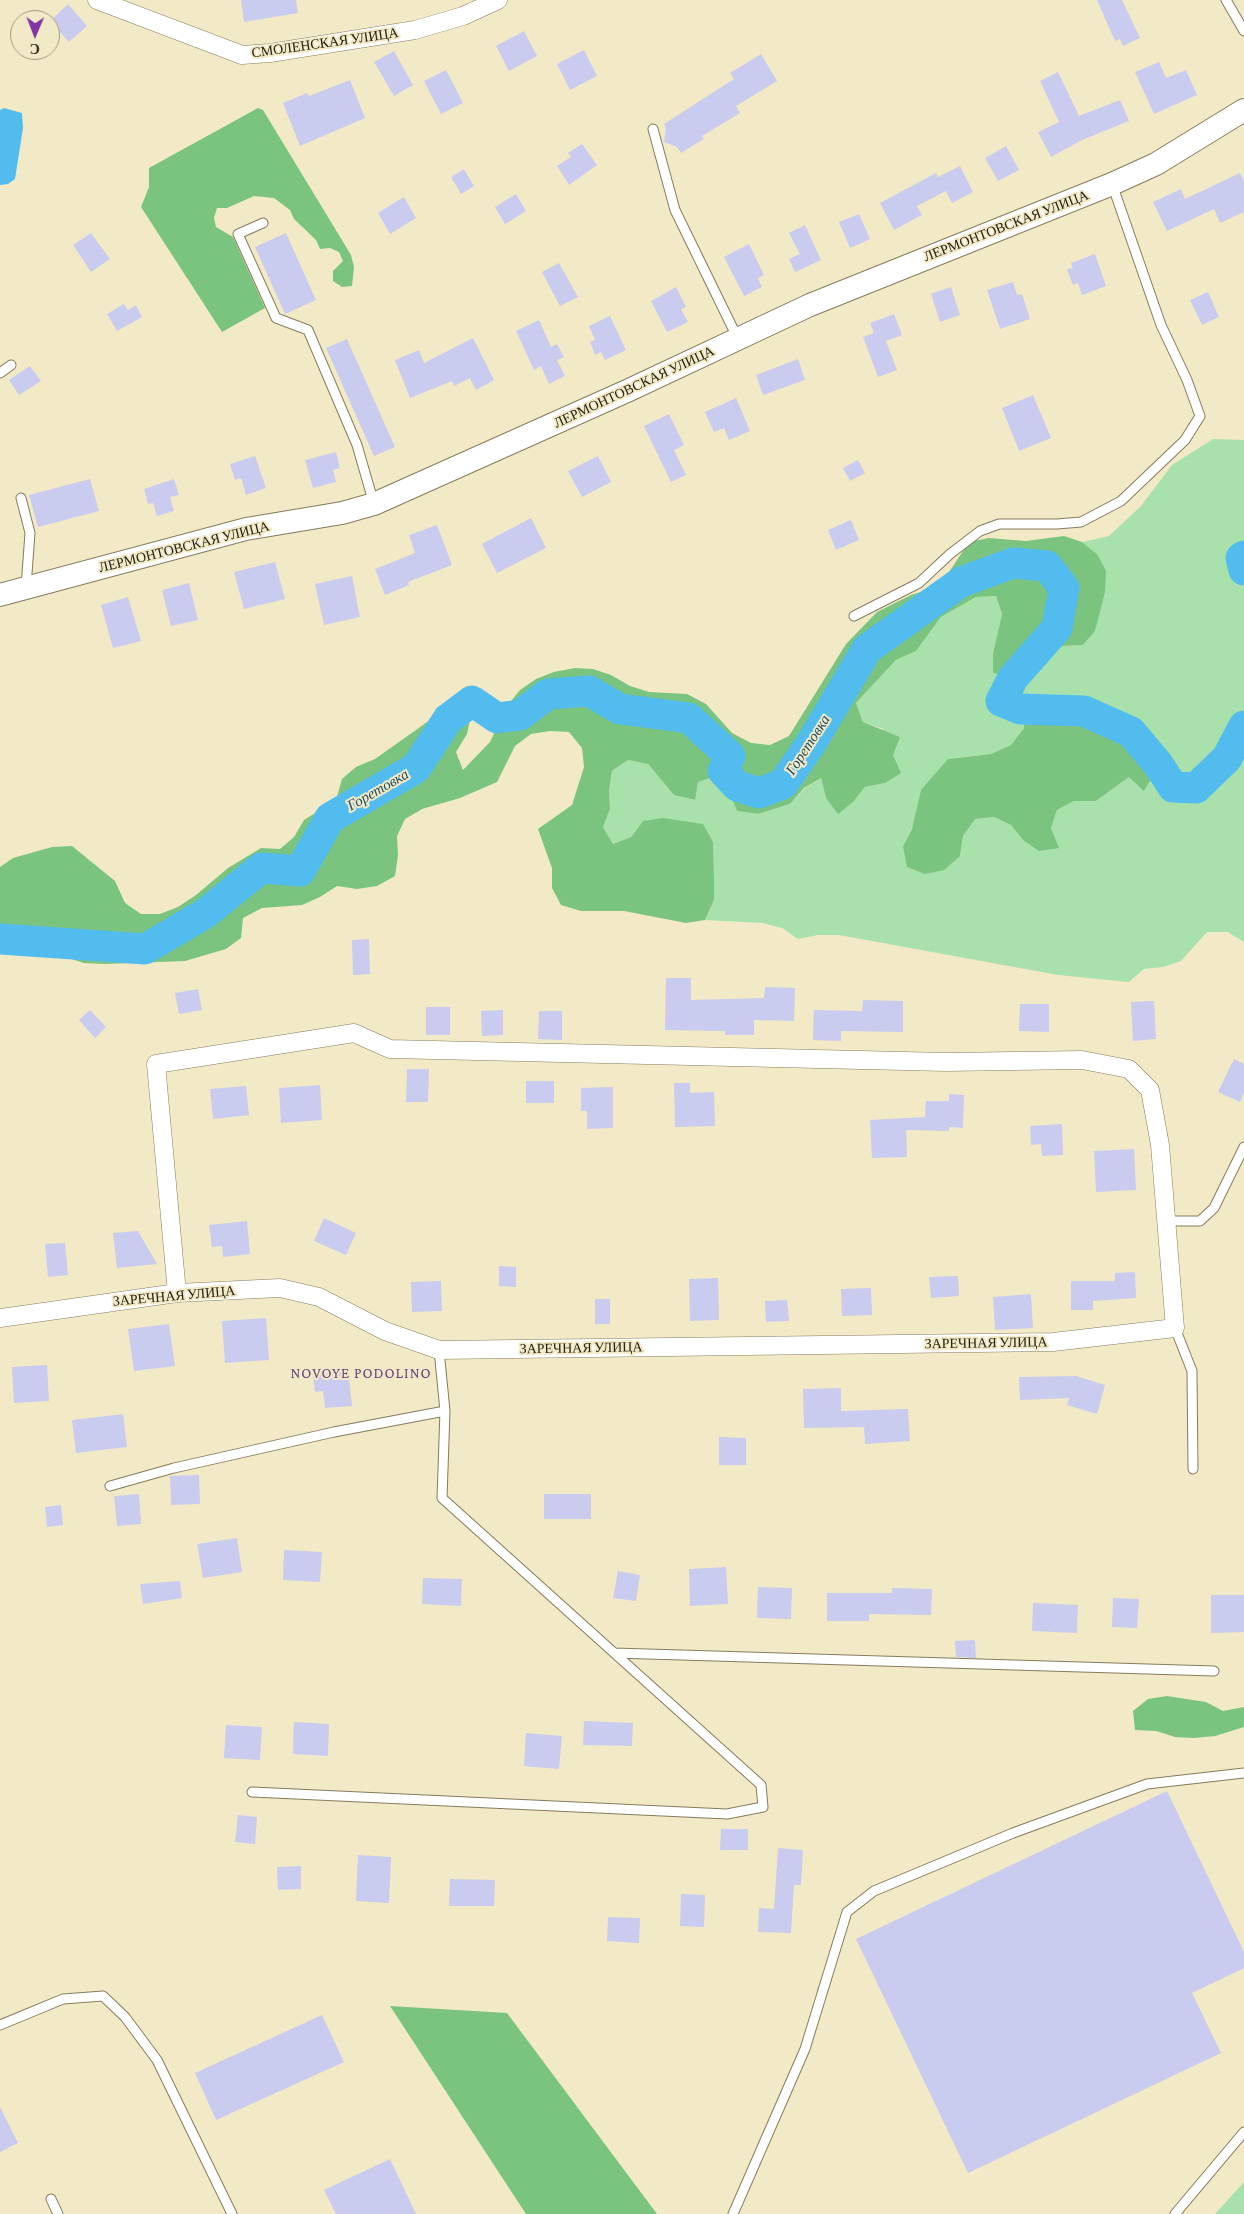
<!DOCTYPE html>
<meta charset="utf-8">
<style>
body{margin:0}
#map{position:relative;width:1244px;height:2214px;overflow:hidden;background:#f2eac7;font-family:"Crimson Pro",serif}
canvas{display:block}
.north{position:absolute;left:10px;top:10px;width:50px;height:50px;box-sizing:border-box;background:#f2eac7;border:1px solid #a09a80;border-radius:50%;rotate:181deg;font-size:14px;font-weight:700;line-height:20px;text-align:center;color:#262215}
.north::after{content:'';display:block;margin:auto;width:18px;height:22px;background:#8333a3;clip-path:polygon(50% 0,100% 100%,50% 72%,0 100%)}
</style>
<div id="map">
<canvas width="1244" height="2214"></canvas>
<div class="north">С</div>
</div>
<script>
const context = document.querySelector('canvas').getContext('2d');
context.lineJoin = 'round';
function fill(path, color) { context.fillStyle = color; context.fill(path, 'evenodd'); }
const toPath = rows => new Path2D(rows.map(r => 'M' + r).join(''));
function stroke(path, color, width, dash) { context.strokeStyle = color; context.lineWidth = width; context.lineCap = dash ? 'butt' : 'round'; context.setLineDash(dash || []); context.stroke(path); }
function write(font, color, halo, rows, align = 'center') {
  context.font = font + ' "Crimson Pro",serif'; context.lineWidth = 4; context.setLineDash([]); context.textBaseline = 'middle'; context.strokeStyle = halo; context.fillStyle = color; for (const [text, x, y, turn = 0] of rows) {
    context.save(); context.translate(x, y); context.rotate((+turn || 0) * Math.PI / 180); context.textAlign = isNaN(turn) ? turn : align; if (halo) context.strokeText(text, 0, 0); context.fillText(text, 0, 0); context.restore();
  }
}
fill(toPath([
 [1213,439,1244,440,1244,942,1228,932,1207,932,1181,961,1163,967,1144,969,1129,982,1058,975,839,935,818,935,798,939,782,928,763,923,705,920,714,900,713,842,643,821,631,837,613,844,603,827,610,809,609,790,612,771,628,760,648,764,674,795,694,800,698,782,717,776,729,792,737,811,758,814,790,804,805,788,821,778,826,798,853,802,865,787,885,783,893,755,883,729,863,722,856,703,896,660,916,651,941,617,976,597,996,596,1002,614,993,653,994,673,1019,678,1042,647,1083,645,1095,631,1099,612,1097,554,1082,542,1109,536,1141,506,1172,465],
 [1025,698,1122,723,1129,742,1145,754,1129,777,1096,801,1074,801,1057,810,1051,828,1058,847,1023,840,1011,825,994,817,974,819,963,836,960,856,903,846,948,759,991,754,1011,745,1024,728],
 [1244,2182,1244,2214,1215,2214]
]), '#a9e1ad');
fill(toPath([
 [258,108,263,110,351,255,354,267,352,286,342,287,333,281,333,271,343,261,339,252,330,248,320,249,316,240,294,219,290,210,274,198,254,196,227,208,217,208,214,218,216,227,233,237,265,308,222,332,141,207,149,187,149,168],
 [1064,536,1082,542,1097,554,1106,571,1105,592,1095,631,1083,645,1042,647,1030,661,1019,678,993,673,993,653,1002,614,996,596,976,597,941,617,916,651,896,660,856,703,863,722,900,737,893,755,901,773,885,783,865,787,853,802,838,814,826,798,821,778,804,788,790,804,758,814,737,811,729,792,717,776,698,782,695,800,674,795,648,764,628,760,612,771,609,790,610,809,603,827,613,844,631,837,643,821,663,818,703,824,713,842,714,880,714,900,705,920,686,923,624,911,581,911,561,905,552,888,552,868,538,829,572,805,584,767,582,748,569,732,550,731,531,734,515,746,497,782,460,798,422,809,405,819,397,836,398,855,395,876,377,886,357,889,337,886,320,897,302,905,262,908,243,918,241,938,226,949,185,961,105,964,84,963,46,951,26,949,0,952,0,867,13,858,52,847,72,846,115,881,125,903,141,914,160,914,178,907,196,895,228,868,261,848,280,849,294,837,304,820,336,800,342,779,356,767,375,759,437,715,454,706,471,715,467,734,456,752,463,770,490,742,507,706,520,690,536,679,554,672,575,668,593,669,611,675,630,686,649,692,687,694,706,704,732,733,751,743,770,745,789,736,846,644,877,612,911,595,933,588,947,575,969,542,989,538,1026,541],
 [1025,698,1089,702,1107,708,1122,723,1129,742,1145,754,1154,774,1144,791,1129,777,1096,801,1074,801,1057,810,1051,828,1059,848,1039,851,1023,840,1011,825,994,817,975,819,963,836,960,856,944,870,925,874,907,867,903,846,912,829,921,790,948,759,991,754,1011,745,1024,728],
 [1167,1696,1206,1702,1223,1711,1244,1707,1244,1727,1215,1736,1194,1738,1175,1737,1156,1731,1135,1730,1133,1711,1148,1699],
 [390,2006,507,2013,657,2214,526,2214]
]), '#7ac480');
fill(toPath([
 [4,108,22,113,23,128,15,179,8,184,0,185,0,110]
]), '#52bcef');
stroke(toPath([
 [1244,556,1241,558,1244,570],
 [0,939,145,949,206,913,261,868,300,871,330,818,416,768,448,719,472,701,497,718,520,715,548,694,589,691,620,709,689,718,730,756,723,771,737,786,759,793,783,784,810,745,867,649,961,582,1013,563,1047,566,1064,588,1057,628,1013,678,1001,701,1020,709,1084,711,1131,732,1158,764,1173,787,1196,788,1227,758,1244,726]
]), '#52bcef', 31);
fill(toPath([
 [241,0,296,0,298,13,244,22],
 [1097,0,1122,0,1140,38,1123,46,1120,39,1115,41],
 [68,4,87,26,69,42,50,21],
 [524,31,537,56,509,71,496,46],
 [584,50,597,76,570,90,557,64],
 [394,51,413,85,394,96,374,62],
 [761,54,777,81,736,106,740,113,702,136,704,139,681,153,677,147,664,142,666,128,664,124,734,79,730,73],
 [1159,62,1166,78,1186,70,1197,95,1154,114,1135,72],
 [446,70,463,103,441,114,424,81],
 [1058,72,1079,116,1120,100,1129,121,1082,140,1051,157,1038,132,1059,122,1040,81],
 [350,80,365,118,300,146,283,103,307,93,309,96],
 [582,144,597,165,569,185,557,166,571,157,568,153],
 [1006,146,1019,170,998,181,985,158],
 [960,166,973,192,952,203,946,191,917,206,922,215,894,230,880,203,936,173,938,177],
 [464,169,474,186,461,194,451,177],
 [1240,173,1244,181,1244,212,1220,223,1214,209,1167,231,1153,202,1181,189,1185,199],
 [516,194,526,211,505,224,495,207],
 [404,197,416,218,390,234,378,213],
 [859,214,870,239,850,248,839,222],
 [805,225,821,260,795,272,789,259,800,254,789,233],
 [91,233,110,259,91,272,73,245],
 [286,233,316,300,285,314,255,247],
 [749,244,764,275,758,278,762,287,744,296,724,257],
 [1095,254,1106,286,1082,295,1078,283,1073,285,1067,269,1073,268,1071,263],
 [559,263,578,297,560,306,542,272],
 [1013,282,1017,295,1022,294,1030,319,1000,329,987,290],
 [676,287,686,307,681,309,688,322,667,332,651,301],
 [951,287,960,315,940,322,931,294],
 [1208,292,1219,317,1202,325,1190,300],
 [124,304,128,310,136,305,142,317,117,331,107,314],
 [894,314,902,335,886,341,897,370,878,377,863,337,874,333,870,323],
 [610,316,626,350,605,360,601,352,595,355,590,342,595,340,589,326],
 [539,320,551,347,557,344,564,357,557,360,565,376,549,384,541,366,534,370,516,331],
 [473,338,494,380,476,390,470,378,454,386,452,381,410,398,395,360,419,350,424,363],
 [347,339,395,447,374,456,326,348],
 [798,359,805,380,763,395,756,375],
 [30,366,41,381,19,395,9,380],
 [1033,395,1051,438,1019,451,1002,408],
 [736,398,750,431,729,440,724,428,714,432,705,412],
 [669,414,684,445,674,450,686,475,671,482,644,426],
 [336,452,340,468,333,470,336,482,313,488,305,460],
 [255,456,266,488,246,495,241,478,235,480,230,464],
 [598,456,611,482,582,497,568,471],
 [858,460,865,473,850,481,843,468],
 [90,479,99,511,38,527,29,495],
 [174,479,179,495,170,497,174,511,157,516,153,503,148,504,144,489],
 [531,518,546,548,497,573,482,544],
 [851,520,859,540,836,550,828,530],
 [437,525,452,565,408,582,409,585,385,595,375,569,415,553,409,535],
 [275,562,285,599,244,609,234,572],
 [352,576,360,617,324,625,315,584],
 [189,583,198,620,171,626,162,590],
 [128,597,141,641,113,648,101,605],
 [369,939,370,974,353,975,352,940],
 [666,978,691,978,691,1000,764,998,765,987,795,988,794,1021,754,1020,754,1035,725,1035,725,1031,665,1030],
 [198,989,202,1010,179,1014,175,993],
 [863,1000,903,1001,903,1032,841,1031,841,1041,813,1040,814,1010,862,1011],
 [1154,1001,1156,1039,1133,1041,1131,1002],
 [1020,1004,1049,1004,1049,1032,1019,1031],
 [426,1007,450,1007,450,1035,426,1035],
 [90,1010,106,1027,95,1038,79,1020],
 [503,1010,503,1035,482,1036,481,1011],
 [539,1011,562,1011,562,1040,538,1039],
 [1234,1059,1244,1064,1244,1093,1240,1102,1218,1092],
 [407,1069,429,1069,428,1102,406,1102],
 [526,1081,554,1081,554,1103,526,1103],
 [674,1083,690,1083,690,1093,714,1092,715,1126,675,1127],
 [320,1085,322,1120,281,1123,279,1088],
 [246,1086,249,1115,213,1119,210,1089],
 [613,1087,613,1128,587,1129,587,1111,581,1111,581,1088],
 [949,1094,964,1095,963,1128,949,1127,949,1131,906,1130,907,1157,872,1158,870,1120,925,1117,926,1101,949,1101],
 [1062,1124,1063,1155,1042,1156,1041,1144,1031,1145,1030,1126],
 [1134,1149,1136,1190,1096,1192,1094,1151],
 [324,1218,356,1233,346,1255,314,1241],
 [247,1221,250,1254,223,1257,222,1246,212,1247,209,1225],
 [138,1231,157,1264,117,1268,113,1233],
 [65,1243,68,1275,48,1277,45,1244],
 [499,1266,516,1267,516,1287,499,1286],
 [1135,1272,1136,1298,1093,1301,1093,1310,1071,1310,1071,1281,1115,1281,1115,1273],
 [958,1276,959,1296,931,1298,929,1277],
 [718,1278,719,1320,690,1321,689,1279],
 [441,1281,442,1311,412,1312,411,1282],
 [871,1288,872,1315,842,1316,841,1289],
 [1031,1294,1033,1328,995,1330,993,1297],
 [595,1299,610,1299,610,1324,595,1324],
 [787,1300,789,1321,766,1322,765,1301],
 [266,1318,269,1360,225,1363,222,1321],
 [169,1324,175,1366,134,1371,128,1329],
 [47,1365,49,1401,14,1403,12,1367],
 [348,1370,352,1406,325,1408,323,1391,315,1392,313,1374],
 [1076,1376,1105,1385,1097,1414,1067,1405,1069,1398,1020,1400,1019,1377],
 [841,1388,841,1411,908,1409,910,1441,865,1444,864,1427,804,1428,803,1389],
 [123,1414,127,1447,76,1453,72,1420],
 [719,1437,746,1438,746,1465,719,1465],
 [199,1475,200,1504,171,1505,170,1476],
 [139,1494,141,1524,117,1526,114,1496],
 [544,1494,591,1494,591,1519,544,1519],
 [61,1505,63,1525,47,1527,45,1507],
 [237,1538,242,1572,203,1578,197,1544],
 [284,1550,322,1552,320,1582,283,1580],
 [726,1567,728,1604,690,1606,689,1569],
 [618,1571,640,1575,636,1601,613,1598],
 [423,1578,462,1579,461,1606,422,1604],
 [180,1581,182,1598,143,1604,140,1584],
 [758,1587,792,1588,791,1619,757,1618],
 [892,1588,932,1589,931,1615,869,1614,869,1621,827,1621,827,1593,892,1593],
 [1211,1595,1244,1595,1244,1632,1211,1633],
 [1113,1598,1139,1599,1137,1628,1112,1627],
 [1033,1603,1078,1605,1077,1633,1032,1631],
 [975,1640,976,1658,956,1657,955,1641],
 [584,1721,633,1723,632,1746,583,1745],
 [294,1722,329,1724,328,1756,293,1754],
 [226,1725,262,1727,260,1760,224,1758],
 [526,1733,562,1736,559,1769,524,1766],
 [1167,1791,1244,1952,1244,1968,1192,1993,1221,2053,968,2173,856,1939],
 [238,1815,257,1817,255,1844,235,1842],
 [721,1829,748,1829,748,1850,720,1850],
 [778,1848,803,1850,801,1885,794,1885,791,1933,758,1932,759,1908,774,1909],
 [358,1855,391,1857,389,1903,356,1901],
 [301,1866,301,1889,278,1890,277,1867],
 [450,1879,495,1880,494,1906,449,1906],
 [681,1894,705,1895,704,1927,680,1926],
 [608,1917,640,1918,639,1943,607,1941],
 [322,2015,344,2062,216,2120,195,2073],
 [0,2107,18,2143,0,2152],
 [390,2159,416,2214,336,2214,324,2190]
]), '#c9ccee');
const service = toPath([
 [1226,0,1244,31],
 [653,129,675,210,738,339],
 [263,223,238,234,276,318,308,330,357,445,374,504],
 [0,373,11,365],
 [21,498,30,533,26,587],
 [854,616,919,583,950,554,980,531,999,524,1057,524,1081,522,1121,501,1185,440,1200,416,1187,380,1161,325,1112,184],
 [1168,1221,1200,1221,1214,1208,1244,1147],
 [1175,1328,1192,1371,1193,1469],
 [110,1486,174,1468,334,1432,445,1411],
 [614,1653,1214,1671],
 [252,1792,727,1814,763,1807,761,1785,442,1498,445,1411,439,1350],
 [0,2025,63,1999,103,1996,125,2017,157,2060,232,2214],
 [51,2199,58,2214],
 [733,2214,805,2049,847,1912,874,1891,1013,1833,1147,1784,1244,1773],
 [1175,2214,1244,2132]
]);
const minor = toPath([
 [97,0,242,55,270,53,415,30,463,16,498,0],
 [0,1318,177,1293,280,1288,319,1297,385,1331,439,1350,1053,1342,1175,1328,1160,1145,1150,1090,1129,1069,1082,1060,946,1062,390,1049,354,1033,156,1064,177,1293]
]);
const tertiary = toPath([
 [0,595,246,529,342,513,374,504,627,391,810,305,1112,184,1156,164,1244,110]
]);
stroke(service, '#847c5c', 11);
stroke(minor, '#847c5c', 19);
stroke(tertiary, '#847c5c', 24);
stroke(service, '#fff', 9);
stroke(minor, '#fff', 18);
stroke(tertiary, '#fff', 22);
write('14px', '#262215', '#f2eac7', [
 ["СМОЛЕНСКАЯ УЛИЦА",325,43,-8],
 ["ЛЕРМОНТОВСКАЯ УЛИЦА",1006,226,-21],
 ["ЛЕРМОНТОВСКАЯ УЛИЦА",634,387,-25],
 ["ЛЕРМОНТОВСКАЯ УЛИЦА",184,547,-14],
 ["ЗАРЕЧНАЯ УЛИЦА",174,1296,-5],
 ["ЗАРЕЧНАЯ УЛИЦА",986,1343,-1],
 ["ЗАРЕЧНАЯ УЛИЦА",581,1348,-1]
]);
write('italic 15px', '#224e64', '#f2eac7', [
 ["Горетовка",808,745,-57],
 ["Горетовка",378,790,-30]
]);
context.letterSpacing = '1px';
write('15px', '#6b447d', '#f2eac7', [
 ["NOVOYE PODOLINO",361,1373]
]);
context.letterSpacing = '0px';
</script>
